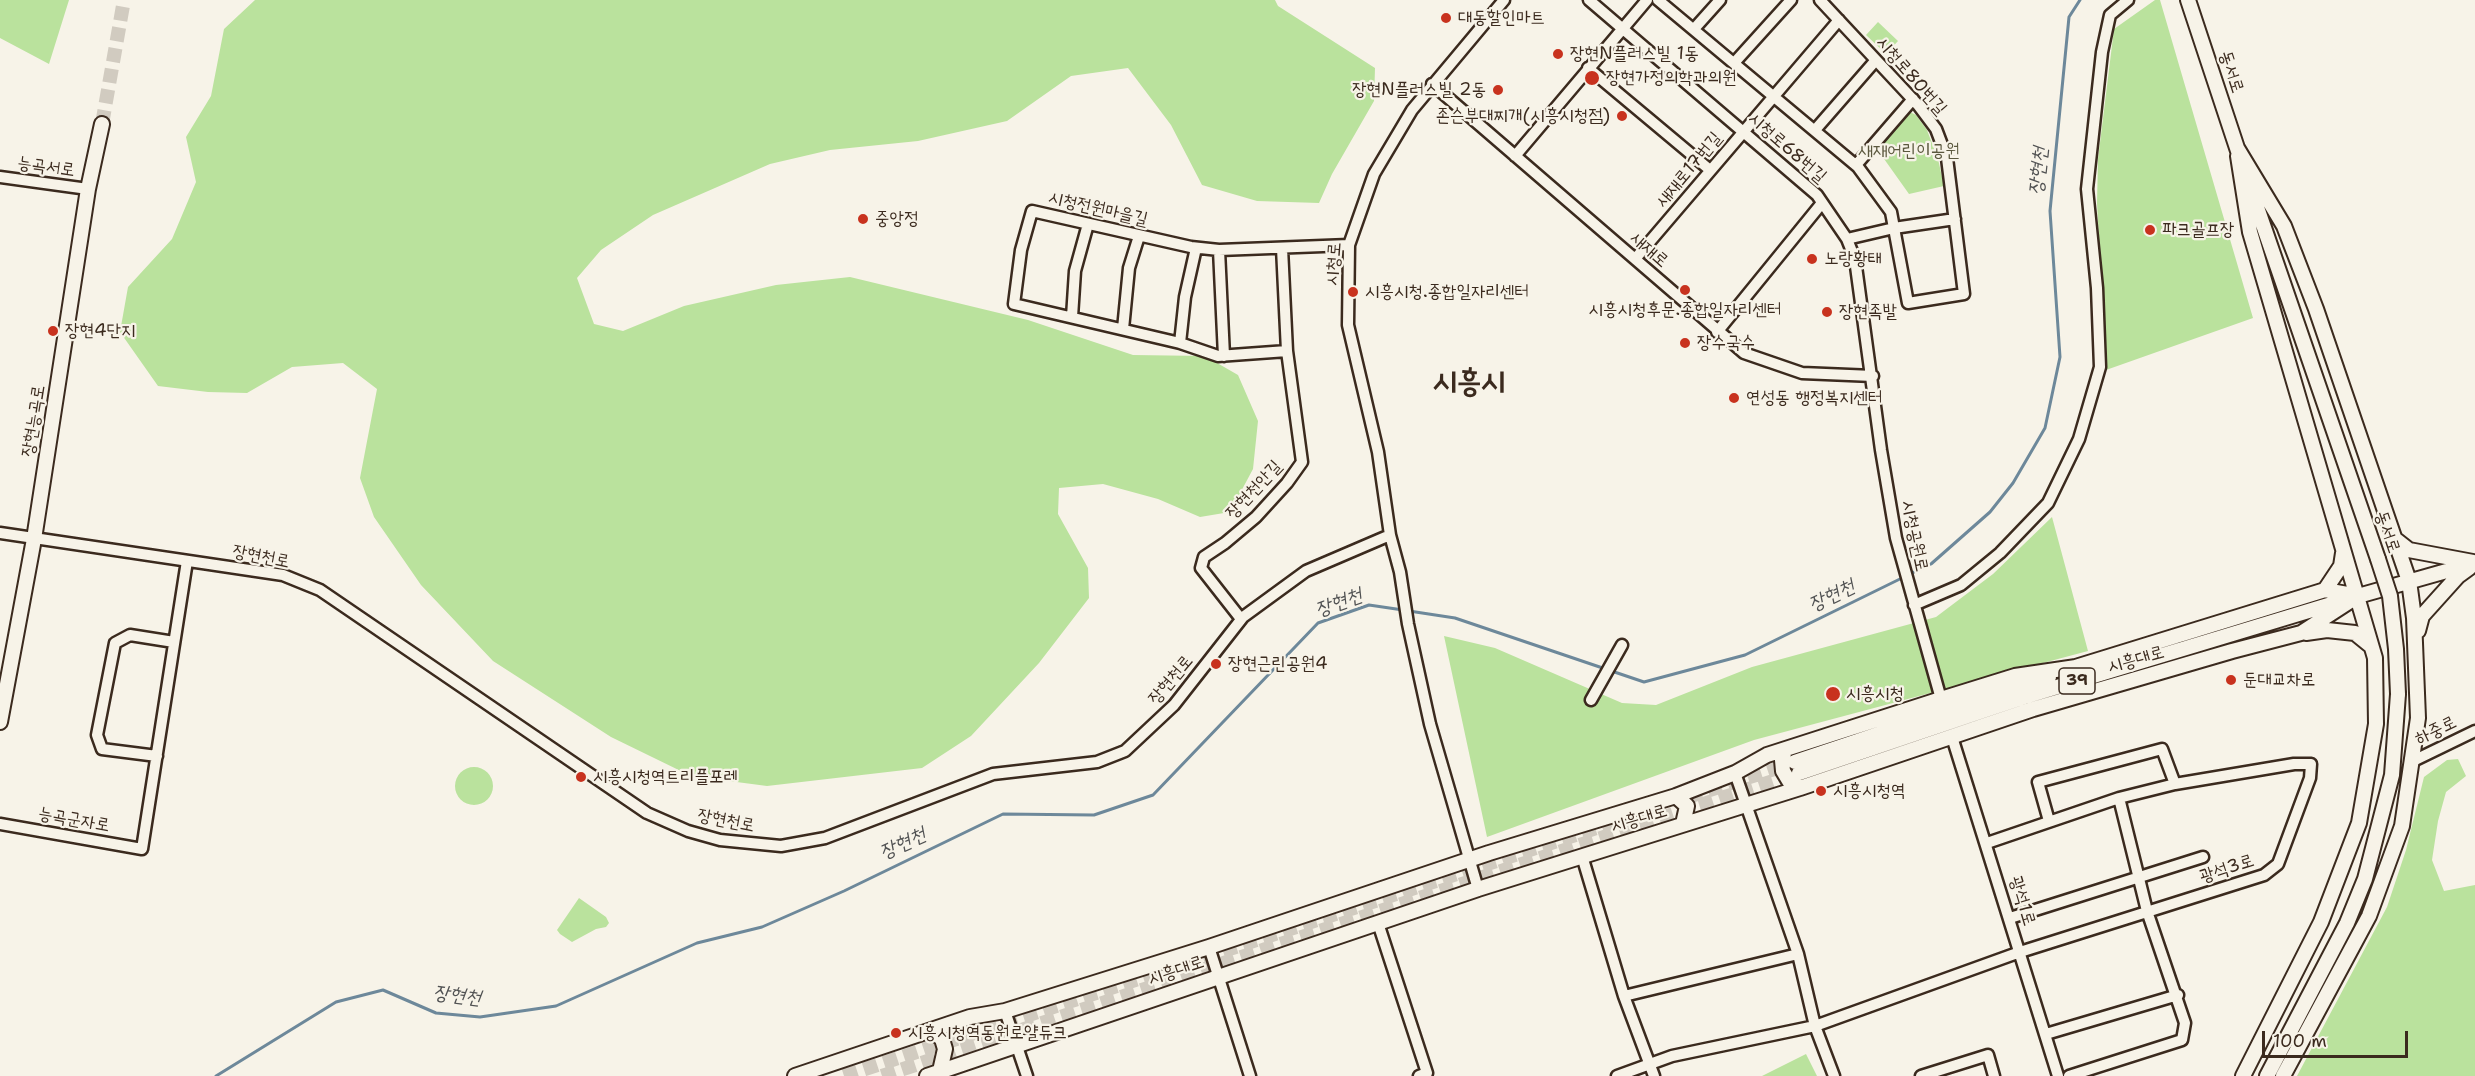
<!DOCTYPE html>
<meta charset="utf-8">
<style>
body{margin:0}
#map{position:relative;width:2475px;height:1076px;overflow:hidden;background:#f7f3e8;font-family:"Shantell Sans",sans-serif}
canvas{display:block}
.scale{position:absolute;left:2262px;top:1031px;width:146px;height:27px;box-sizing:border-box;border:3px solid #3b2a1e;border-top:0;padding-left:8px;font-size:18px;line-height:21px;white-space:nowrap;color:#3b2a1e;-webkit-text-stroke:4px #f7f3e8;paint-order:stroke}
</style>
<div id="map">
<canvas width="2475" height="1076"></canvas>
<div class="scale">100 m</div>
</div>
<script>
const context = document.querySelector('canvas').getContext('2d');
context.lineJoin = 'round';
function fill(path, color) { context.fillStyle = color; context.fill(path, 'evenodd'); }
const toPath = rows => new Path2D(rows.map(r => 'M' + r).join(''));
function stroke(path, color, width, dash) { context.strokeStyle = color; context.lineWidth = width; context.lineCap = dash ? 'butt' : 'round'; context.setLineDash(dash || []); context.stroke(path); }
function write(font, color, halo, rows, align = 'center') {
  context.font = font + ' "Shantell Sans","Poor Story",sans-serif'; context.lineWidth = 4.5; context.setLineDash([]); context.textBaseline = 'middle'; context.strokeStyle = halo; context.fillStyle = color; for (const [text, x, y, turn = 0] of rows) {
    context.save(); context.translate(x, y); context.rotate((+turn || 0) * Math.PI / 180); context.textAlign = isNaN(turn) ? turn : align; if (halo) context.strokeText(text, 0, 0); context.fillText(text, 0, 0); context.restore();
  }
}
fill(toPath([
 [0,0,69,0,49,64,0,38],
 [255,0,1275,0,1278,6,1375,68,1374,101,1332,174,1319,203,1257,201,1202,185,1171,125,1128,68,1071,76,1007,121,918,141,830,150,770,164,653,215,601,250,577,278,594,324,623,331,684,306,776,285,850,277,1028,320,1133,355,1205,356,1238,375,1258,421,1253,469,1230,512,1200,517,1158,499,1103,484,1059,488,1058,514,1088,568,1089,598,1039,663,971,736,922,768,767,786,691,776,611,737,493,661,421,585,374,517,360,478,377,389,343,363,292,367,247,393,208,392,158,386,120,332,128,287,172,239,196,182,186,137,211,96,224,29],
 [2155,0,2160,0,2253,318,2106,370,2097,203,2098,159,2114,29],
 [1878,22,1898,41,1886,54,1866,35],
 [1908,111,1916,115,1927,130,1938,159,1944,186,1909,194,1877,149],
 [2052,517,2088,651,1754,740,1487,837,1444,636,1495,648,1622,703,1656,705,1752,667,1936,617,1993,574],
 [2458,759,2466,776,2446,792,2438,821,2432,860,2444,891,2475,885,2475,1076,2297,1076,2387,907,2406,850,2424,777,2447,760],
 '455 786a19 19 0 1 1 38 0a19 19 0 1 1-38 0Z',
 [579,898,606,917,609,923,606,927,596,929,572,942,560,934,557,930],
 [1806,1054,1817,1076,1762,1076]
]), '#bae29d');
stroke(toPath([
 [1910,574,1931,564,1990,512,2013,483,2045,428,2060,357,2050,211,2069,17,2080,0],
 [1409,611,1455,618,1644,682,1745,655,1904,577],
 [216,1076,336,1002,383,990,436,1013,480,1017,556,1006,697,943,762,927,844,891,1003,814,1094,815,1153,795,1318,623,1369,605,1403,610]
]), '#6d889a', 3);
stroke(toPath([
 [102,124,124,0],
 [1688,797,1793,763],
 [844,1076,1627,818],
 [882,1076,1797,773]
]), '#d1cbc0', 14, [14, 7]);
const minor = toPath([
 [1589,0,1817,195,1847,239,1855,259,1881,450,1896,538,1941,699],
 [1658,0,1858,167,1891,212,1908,303,1964,294,1947,158,1936,129,1918,105,1820,0],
 [1694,29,1720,0],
 [1734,63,1791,0],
 [1588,68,1710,170],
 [1432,84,1744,353,1802,373,1873,376],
 [1815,130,1876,60],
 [1515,156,1647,0],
 [1856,165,1913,99],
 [0,177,88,189],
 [1847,239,1894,228,1955,219],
 [1219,250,1224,356],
 [1635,259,1839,20],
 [1072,317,1075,271,1088,224],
 [1123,329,1129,268,1139,236],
 [1717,332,1822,203],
 [1180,343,1185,297,1196,248],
 [1287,351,1218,356,1180,343,1014,304,1021,250,1032,211,1191,247,1219,250,1349,245],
 [0,533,283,575,320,590,647,813,688,831,720,840,781,846,825,838,993,774,1097,762,1125,751,1174,705,1243,617,1306,571,1390,535],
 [1914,605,1961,585,2000,553,2048,503,2079,439,2100,367,2097,288,2087,189,2102,52,2110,15,2128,0],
 [1241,619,1201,568,1204,557,1225,543,1256,517,1287,483,1302,462,1287,351,1282,248],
 [1591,700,1622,645],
 [1952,737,2058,1076],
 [157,756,102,749,97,735,115,643,130,635,174,642],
 [2411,762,2475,731],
 [1735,773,1798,954,1815,1026,1834,1076],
 [2049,821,2038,782,2162,749,2175,784],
 [0,824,142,849,187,561],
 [1582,856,1624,996,1654,1076],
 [1478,889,1430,724,1408,624,1400,572,1390,535,1378,452,1348,325,1349,245,1374,174,1412,110,1504,0],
 [2010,918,2203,857],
 [1378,923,1427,1073,1419,1076],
 [1209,947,1250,1076],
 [1624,996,1798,954],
 [1005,1011,1027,1076],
 [2046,1034,2178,995],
 [1617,1076,1672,1056,1815,1026,2020,952,2264,875,2278,864,2310,778,2311,764,2294,764,2175,784,2119,798,1987,843],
 [1921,1076,1988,1055,1994,1076],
 [2069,1076,2182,1040,2185,1023,2147,911,2119,798]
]);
const major = toPath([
 [2188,0,2239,154],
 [2237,148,2284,226,2316,309,2409,581,2414,618,2418,718,2402,826,2369,916,2283,1076],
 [2238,156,2250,232,2375,658,2376,724,2359,823,2321,922,2243,1076],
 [2249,184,2378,559],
 [2395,539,2409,550,2473,562],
 [2325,590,2341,566,2343,553],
 [2418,631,2422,616,2458,576,2469,568],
 [2306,633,2327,630,2355,633,2371,646],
 [2069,669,2325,590,2353,595],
 [0,722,34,539,88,189,102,124],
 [1785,750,1782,760,1783,771,1789,781,1800,788],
 [1795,762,2049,677],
 [1799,773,2024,697,2358,596,2475,563],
 [1676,796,1687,806,1683,824],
 [932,1030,942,1039,945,1049,940,1071],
 [795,1076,970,1017,1005,1011,1209,947,1489,853,1676,796,1735,773,1767,755,1941,699,2015,676,2076,667],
 [927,1076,1478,889,1800,788,2033,709,2232,651,2301,633,2358,596],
 [2267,1076,2347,923,2365,879,2392,775,2398,694]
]);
stroke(minor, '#3b2a1e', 15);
stroke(major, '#3b2a1e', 18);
stroke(minor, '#f7f3e8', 10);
stroke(major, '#f7f3e8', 14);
const majorBridge = toPath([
 [2378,559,2390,596,2396,649,2398,694]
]);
stroke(majorBridge, '#3b2a1e', 18, []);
stroke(majorBridge, '#f7f3e8', 14);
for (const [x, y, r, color] of [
 [1446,18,6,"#c8321e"],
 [1558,54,6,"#c8321e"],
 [1592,78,8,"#c8321e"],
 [1498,90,6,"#c8321e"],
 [1622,116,6,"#c8321e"],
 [863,219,6,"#c8321e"],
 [2150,230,6,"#c8321e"],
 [1812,259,6,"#c8321e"],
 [1685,290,6,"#c8321e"],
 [1353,292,6,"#c8321e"],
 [1827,312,6,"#c8321e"],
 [53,331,6,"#c8321e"],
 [1685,343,6,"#c8321e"],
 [1734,398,6,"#c8321e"],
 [1216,664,6,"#c8321e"],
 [2231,680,6,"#c8321e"],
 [1833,694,8,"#c8321e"],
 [581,777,6,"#c8321e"],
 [1821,791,6,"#c8321e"],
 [896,1033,6,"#c8321e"]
]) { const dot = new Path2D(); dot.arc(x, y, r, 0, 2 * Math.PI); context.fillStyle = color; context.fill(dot); stroke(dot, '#f7f3e8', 2); }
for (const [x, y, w] of [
 [2077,681,36]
]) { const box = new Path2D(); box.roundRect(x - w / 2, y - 13, w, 26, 4.5); context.fillStyle = '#f7f3e8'; context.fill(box); stroke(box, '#3b2a1e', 1.5); }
write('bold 16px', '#3b2a1e', null, [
 ["39",2077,681]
]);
write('18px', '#3b2a1e', '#f7f3e8', [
 ["대동할인마트",1458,18],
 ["장현N플러스빌 1동",1570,54],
 ["장현가정의학과의원",1606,78],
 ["장현N플러스빌 2동",1486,90,"right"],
 ["존슨부대찌개(시흥시청점)",1610,116,"right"],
 ["중앙정",875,219],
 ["파크골프장",2162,230],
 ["노랑황태",1824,259],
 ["시흥시청.종합일자리센터",1365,292],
 ["시흥시청후문.종합일자리센터",1685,310,"center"],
 ["장현족발",1839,312],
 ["장현4단지",65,331],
 ["장수국수",1697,343],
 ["연성동 행정복지센터",1746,398],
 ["장현근린공원4",1228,664],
 ["둔대교차로",2243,680],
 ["시흥시청",1846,694],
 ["시흥시청역트리플포레",593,777],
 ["시흥시청역",1833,791],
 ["시흥시청역동원로얄듀크",908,1033]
], 'left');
write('18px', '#3b2a1e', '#f7f3e8', [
 ["동서로",2231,72,72],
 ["시청로80번길",1911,76,49],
 ["시청로68번길",1787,148,41],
 ["능곡서로",46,167,8],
 ["새재로17번길",1689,170,-50],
 ["시청전원마을길",1098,209,13],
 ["새재로",1649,250,41],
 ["시청로",1334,264,-86],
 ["장현능곡로",34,421,-81],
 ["장현천안길",1254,490,-47],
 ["동서로",2387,532,71],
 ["시청공원로",1914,536,78],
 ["장현천로",261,557,11],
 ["시흥대로",2136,660,-16],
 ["장현천로",1171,680,-50],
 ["하중로",2436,731,-26],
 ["시흥대로",1639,819,-17],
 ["능곡군자로",74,820,10],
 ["장현천로",726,821,11],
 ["광석3로",2227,869,-18],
 ["광석1로",2022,901,73],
 ["시흥대로",1176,971,-19]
]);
write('18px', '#5b583e', '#f7f3e8', [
 ["새재어린이공원",1909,151]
]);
write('italic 20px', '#505152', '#f7f3e8', [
 ["장현천",2039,171,-84],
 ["장현천",1832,596,-26],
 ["장현천",1339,603,-20],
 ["장현천",903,844,-25],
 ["장현천",457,996,7]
]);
write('bold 30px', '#3b2a1e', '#f7f3e8', [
 ["시흥시",1469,383]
]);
</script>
